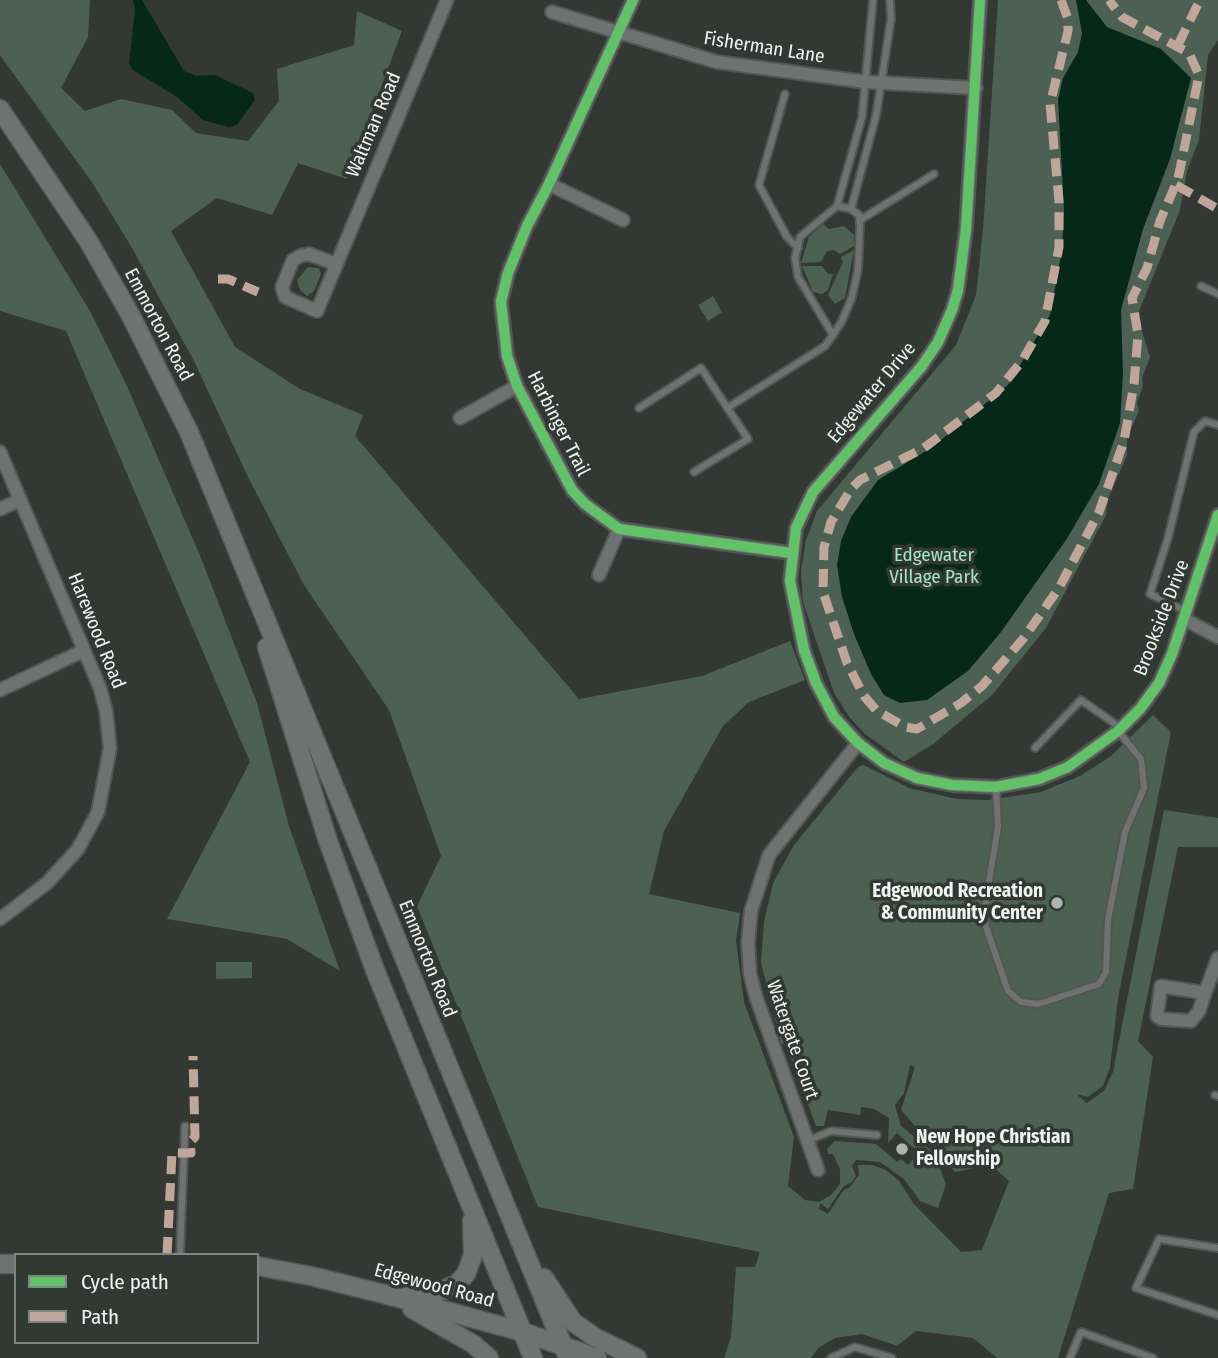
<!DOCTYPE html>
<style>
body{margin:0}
#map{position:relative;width:1218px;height:1358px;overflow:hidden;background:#333835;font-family:"Fira Sans Condensed",sans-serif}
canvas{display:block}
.legend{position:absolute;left:14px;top:1253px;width:245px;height:91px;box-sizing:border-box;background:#323935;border:2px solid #7e8481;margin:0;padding:9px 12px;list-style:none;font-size:21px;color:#f0f4f2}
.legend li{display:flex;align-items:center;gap:14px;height:35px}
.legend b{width:35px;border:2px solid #7e8481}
</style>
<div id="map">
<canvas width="1218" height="1358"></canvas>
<ul class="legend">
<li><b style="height:9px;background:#61c268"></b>Cycle path</li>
<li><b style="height:9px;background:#c0a59a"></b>Path</li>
</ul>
</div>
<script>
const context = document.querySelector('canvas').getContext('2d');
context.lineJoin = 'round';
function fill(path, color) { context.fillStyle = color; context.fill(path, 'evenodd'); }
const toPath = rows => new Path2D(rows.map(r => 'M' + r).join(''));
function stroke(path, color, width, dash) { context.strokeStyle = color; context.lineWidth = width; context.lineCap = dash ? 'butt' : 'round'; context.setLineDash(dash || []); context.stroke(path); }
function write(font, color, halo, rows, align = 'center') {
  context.font = font + ' "Fira Sans Condensed",sans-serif'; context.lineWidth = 7; context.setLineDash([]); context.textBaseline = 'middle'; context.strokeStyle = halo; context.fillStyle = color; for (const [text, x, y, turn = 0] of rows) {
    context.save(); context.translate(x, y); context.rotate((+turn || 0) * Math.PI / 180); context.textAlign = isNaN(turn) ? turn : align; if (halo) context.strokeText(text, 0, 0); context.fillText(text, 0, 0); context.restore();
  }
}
fill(toPath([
 [0,0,90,0,88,37,61,88,85,111,121,99,172,110,196,133,248,141,279,101,277,69,354,45,357,11,402,31,347,179,298,163,272,215,217,198,171,231,235,347,300,389,363,415,355,436,579,699,702,676,790,641,805,680,749,702,723,726,664,831,649,894,740,913,736,940,744,1002,794,1137,788,1186,805,1200,819,1202,831,1195,840,1184,840,1169,833,1154,828,1154,827,1149,835,1141,876,1144,897,1162,901,1159,908,1165,919,1153,897,1133,888,1143,889,1118,874,1109,861,1107,860,1115,828,1110,824,1126,816,1126,786,1045,781,1043,761,962,764,922,773,883,794,845,858,767,864,765,909,788,957,799,987,800,1041,792,1080,776,1111,756,1153,715,1171,732,1118,998,1110,1068,1103,1086,1088,1097,1076,1094,1087,1103,1104,1091,1113,1072,1164,810,1218,818,1218,847,1178,847,1138,1041,1153,1057,1133,1189,1109,1193,1058,1358,997,1358,973,1338,916,1331,897,1346,862,1334,835,1338,818,1348,811,1358,724,1358,731,1337,736,1267,755,1267,760,1252,538,1207,417,906,441,856,389,710,304,585,248,477,194,361,132,248,93,184,0,55],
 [910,1065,915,1067,901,1110,955,1172,991,1165,1009,1181,982,1250,961,1252,913,1203,899,1181,886,1170,872,1165,858,1165,859,1175,850,1187,843,1191,828,1214,819,1209,820,1203,828,1209,843,1187,853,1181,856,1176,852,1166,856,1160,880,1162,904,1179,920,1201,938,1208,946,1184,939,1166,932,1151,901,1126,895,1105,904,1093],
 [998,0,1218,0,1218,40,1208,55,1199,140,1187,171,1180,210,1137,316,1150,357,1142,378,1143,386,1137,403,1139,411,1127,438,1127,455,1108,499,1106,515,1046,628,992,695,933,744,904,762,865,734,850,718,834,693,803,602,801,571,806,540,817,511,956,345,976,295,983,229],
 [0,164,90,311,127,386,201,558,257,703,289,826,340,971,287,939,167,919,250,762,66,331,0,311],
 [823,224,829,229,844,226,854,235,854,246,840,254,834,250,827,251,821,262,801,263,809,237],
 [854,250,845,298,835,304,828,295,843,262,841,257],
 [802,266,822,266,828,274,833,274,828,290,822,294,813,292],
 [308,267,319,268,321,274,314,291,307,296,300,290,297,280],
 [713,296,722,312,708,321,698,305],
 [216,962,252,962,252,978,216,979]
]), '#4c6054');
fill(toPath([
 [133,0,142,0,184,71,196,76,215,75,253,93,255,100,237,125,229,127,203,120,177,97,133,70,129,64,135,10],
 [1076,0,1086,0,1107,27,1161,49,1191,78,1170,159,1143,229,1121,310,1123,374,1120,423,1099,484,1066,540,1001,632,968,671,927,700,900,703,884,695,871,674,854,634,842,597,837,565,841,541,851,517,878,480,931,448,1008,385,1050,315,1062,250,1064,210,1058,100,1063,78,1078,52,1082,33]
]), '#052819');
const lane = toPath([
 [785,94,759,185,787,237,798,248],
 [837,206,862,117,873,0],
 [851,209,876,116,891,19,890,0],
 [860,220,934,174],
 [1201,286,1218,294],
 [639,408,701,368,748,439,694,472],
 [727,408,825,346,833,335,842,321,852,297,858,270,860,225,859,215,851,209,837,206,800,237,795,258,798,277,833,335],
 [1186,611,1150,594,1168,538,1194,432,1205,421,1218,425],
 [1035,748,1081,700,1121,728],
 [996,787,998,827,983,918,1008,991,1021,1002,1038,1004,1099,984,1106,972,1108,920,1125,832,1144,788,1141,759,1118,731],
 [1215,1095,1218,1096],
 [807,1141,831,1131,877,1135],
 [1218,1248,1159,1239,1136,1288,1218,1315],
 [180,1255,185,1126],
 [831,1358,855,1347,892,1358],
 [1070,1358,1081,1332,1153,1358]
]);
const street = toPath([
 [633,0,549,184,527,226,508,273,501,302,507,356,517,386,572,490,585,504,619,529,791,553],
 [980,0,966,229,958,290,952,310,938,342,922,366,813,492,796,528,790,581,804,650,816,683,834,717,858,743,884,763,917,778,952,785,996,787,1039,779,1068,767,1118,731,1140,709,1159,683,1172,654,1218,515],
 [552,12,717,62,866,82,976,88],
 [549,184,623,220],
 [336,264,309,254,300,256,293,260,282,287,285,297,317,311,447,0],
 [460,418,517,386],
 [0,452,100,688,106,711,110,748,98,812,78,849,47,883,0,919],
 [0,509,20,500],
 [599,575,619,529],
 [1184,619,1218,637],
 [0,690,83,651],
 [1205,993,1161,986,1157,1016,1161,1019,1191,1021,1199,1011,1205,993,1218,958],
 [818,1170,756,997,750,974,748,943,751,911,769,855,858,743]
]);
const secondary = toPath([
 [0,109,89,242,131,316,189,432,568,1358],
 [267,647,328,841,375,970,533,1358],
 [0,1264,16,1264],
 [257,1266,311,1276,384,1294,523,1332,597,1358],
 [544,1278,573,1322,596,1338,637,1358],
 [409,1295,433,1294,457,1284,466,1274,473,1255,472,1221],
 [412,1309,473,1344,489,1358]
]);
stroke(lane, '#525654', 10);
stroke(street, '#525654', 16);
stroke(secondary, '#525654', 21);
stroke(lane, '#6f7270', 6);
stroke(street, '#6f7270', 12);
stroke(secondary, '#6f7270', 18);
stroke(toPath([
 [1061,0,1068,19,1068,31,1050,104,1059,201,1059,247,1045,321,1022,361,996,393,924,448,860,480,851,489,831,522,824,547,823,592,847,663,864,696,876,710,905,727,917,729,961,703,982,686,1023,639,1059,588,1099,512,1124,441,1134,384,1138,334,1132,298,1147,268,1160,221,1178,179,1199,75,1189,53,1122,17,1109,0],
 [1178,45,1200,0],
 [1176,185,1218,209],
 [218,279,228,279,258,292],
 [167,1255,172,1153,191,1153,190,1142,195,1137,193,1056]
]), '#c0a59a', 9, [18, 9]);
stroke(toPath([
 [633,0,549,184,527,226,508,273,501,302,507,356,517,386,572,490,585,504,619,529,791,553],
 [980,0,966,229,958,290,952,310,938,342,922,366,813,492,796,528,790,581,804,650,816,683,834,717,858,743,884,763,917,778,952,785,996,787,1039,779,1068,767,1118,731,1140,709,1159,683,1172,654,1218,515]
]), '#61c268', 10);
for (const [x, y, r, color] of [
 [1057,903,7,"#aeb2b0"],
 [902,1149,7,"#aeb2b0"]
]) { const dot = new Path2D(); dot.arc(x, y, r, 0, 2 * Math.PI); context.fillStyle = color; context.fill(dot); stroke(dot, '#323935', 2.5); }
write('19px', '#f0f4f2', '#323935', [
 ["Fisherman Lane",764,48,9],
 ["Waltman Road",374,125,-67],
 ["Emmorton Road",158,325,62],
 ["Edgewater Drive",872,393,-50],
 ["Harbinger Trail",558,424,63],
 ["Brookside Drive",1162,618,-69],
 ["Harewood Road",96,631,68],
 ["Emmorton Road",427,959,68],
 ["Watergate Court",792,1040,71],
 ["Edgewood Road",434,1286,15]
]);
write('19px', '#a4e6c1', '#323935', [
 ["Edgewater",934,556],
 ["Village Park",934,578]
]);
write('bold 19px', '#f0f4f2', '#323935', [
 ["Edgewood Recreation",1043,892],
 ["& Community Center",1043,914],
 ["New Hope Christian",916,1138,"left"],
 ["Fellowship",916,1160,"left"]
], 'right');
</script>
